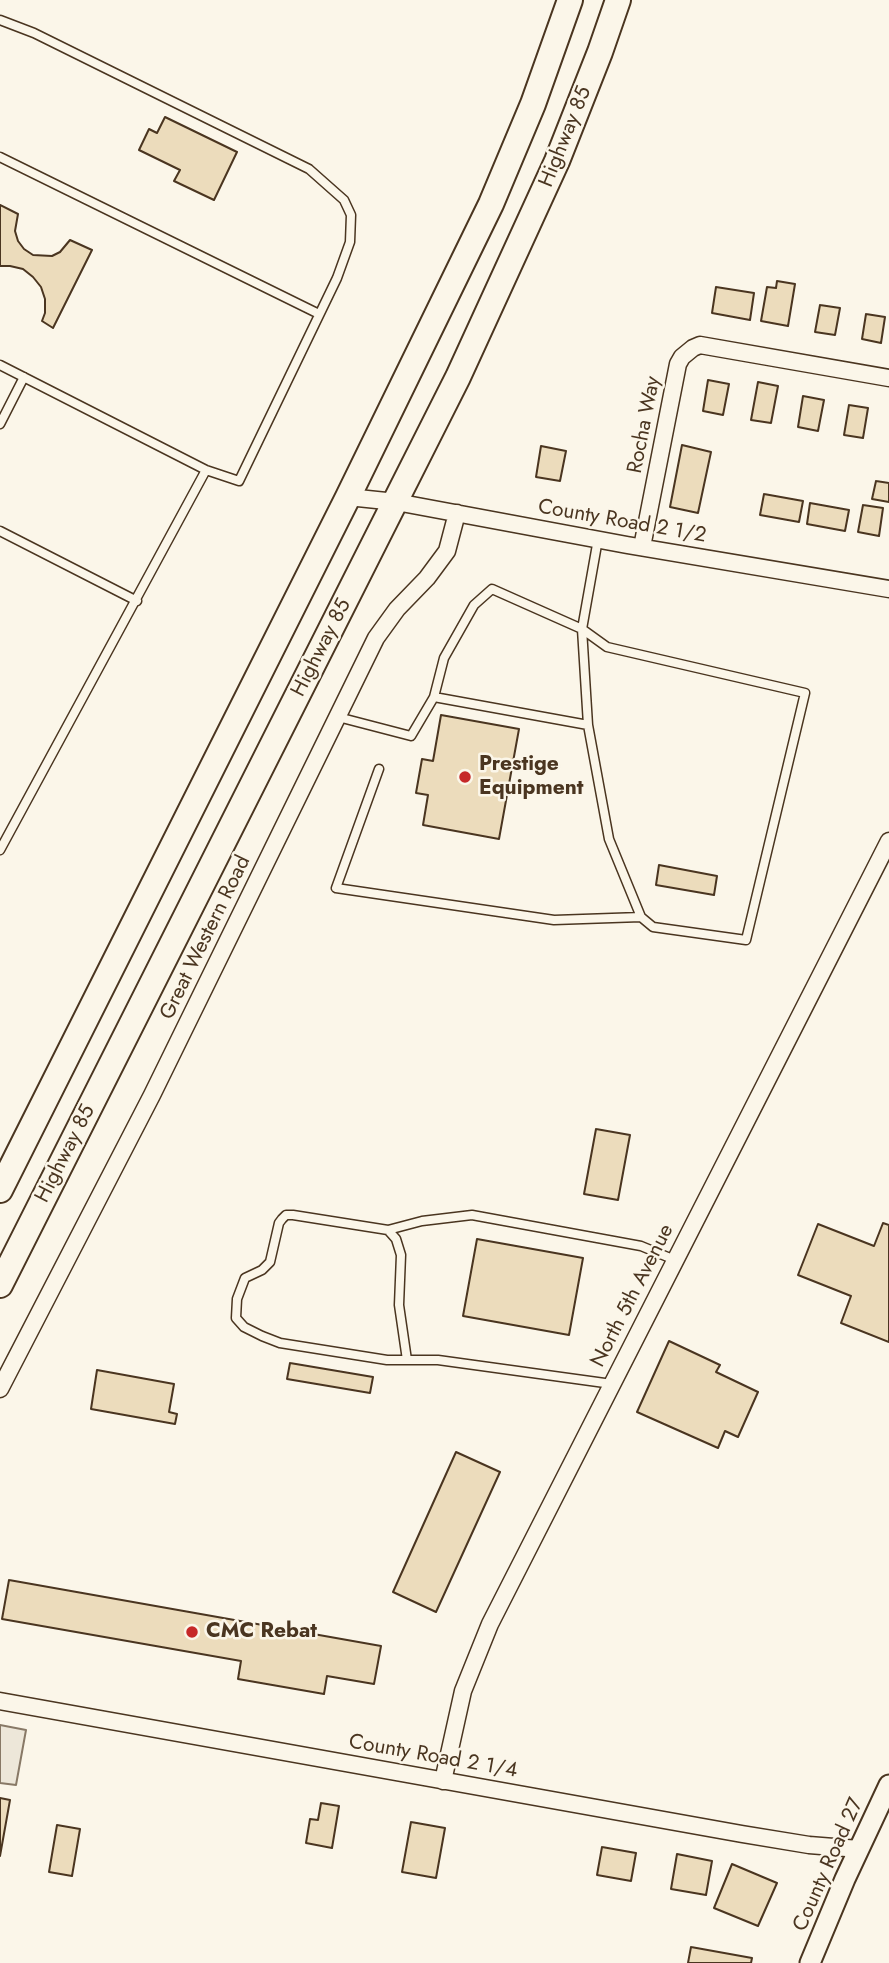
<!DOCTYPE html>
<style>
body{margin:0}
canvas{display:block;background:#fbf6e9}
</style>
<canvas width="889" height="1963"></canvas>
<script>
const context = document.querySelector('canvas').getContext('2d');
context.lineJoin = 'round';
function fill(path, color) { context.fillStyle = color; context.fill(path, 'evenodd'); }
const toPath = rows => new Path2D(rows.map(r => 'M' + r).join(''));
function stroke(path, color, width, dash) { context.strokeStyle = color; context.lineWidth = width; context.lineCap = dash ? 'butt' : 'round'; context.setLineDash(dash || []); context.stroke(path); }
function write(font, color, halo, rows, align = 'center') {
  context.font = font + ' Jost,sans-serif'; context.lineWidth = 5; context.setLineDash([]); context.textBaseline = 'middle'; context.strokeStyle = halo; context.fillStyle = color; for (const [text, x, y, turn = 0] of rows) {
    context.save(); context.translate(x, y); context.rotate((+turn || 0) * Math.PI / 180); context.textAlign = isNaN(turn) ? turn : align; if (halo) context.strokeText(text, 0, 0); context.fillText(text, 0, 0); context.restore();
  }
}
const parking = toPath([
 [0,1725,26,1730,16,1785,0,1783,0,1725]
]);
fill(parking, '#ede7d9');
stroke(parking, '#887966', 2);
const building = toPath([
 [165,117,237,152,214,200,174,181,180,170,139,150,149,129,157,133,165,117],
 [0,205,18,214,15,231,18,241,24,249,33,255,52,256,60,252,70,240,92,250,53,328,42,321,45,313,45,299,41,287,33,277,23,269,10,266,0,266,0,205],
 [777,281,795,284,788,326,761,321,767,287,776,288,777,281],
 [716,287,754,293,750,320,712,313,716,287],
 [820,305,840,308,835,335,815,332,820,305],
 [866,314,885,317,881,343,862,339,866,314],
 [708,380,729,384,723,415,703,411,708,380],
 [758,382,778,386,771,423,751,420,758,382],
 [803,396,824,400,818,431,798,427,803,396],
 [849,405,868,408,863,438,844,435,849,405],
 [682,445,711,452,698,513,670,507,682,445],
 [541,446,566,451,560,481,536,477,541,446],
 [876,481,889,483,889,502,872,499,876,481],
 [764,494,803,501,799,522,760,515,764,494],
 [810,503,849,510,845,531,807,524,810,503],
 [863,505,883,508,879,536,858,532,863,505],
 [441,715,519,729,499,839,423,825,428,795,416,793,422,759,433,761,441,715],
 [659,865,717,876,714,895,656,885,659,865],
 [596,1129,630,1135,618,1200,584,1194,596,1129],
 [883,1223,889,1225,889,1342,841,1323,851,1296,798,1275,818,1224,874,1246,883,1223],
 [477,1239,583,1258,569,1335,463,1316,477,1239],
 [669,1341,720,1365,716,1372,758,1392,738,1437,725,1431,718,1448,637,1412,669,1341],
 [290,1363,373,1377,370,1393,287,1379,290,1363],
 [97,1370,174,1384,169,1412,177,1414,175,1424,91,1409,97,1370],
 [456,1452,500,1472,436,1612,393,1592,456,1452],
 [9,1580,381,1646,374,1684,327,1676,324,1694,238,1679,241,1661,2,1619,9,1580],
 [0,1798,10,1800,0,1856,0,1798],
 [321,1803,339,1806,332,1848,306,1843,310,1819,318,1820,321,1803],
 [411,1822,445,1828,436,1878,402,1872,411,1822],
 [57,1825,80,1829,72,1876,49,1872,57,1825],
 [602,1847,636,1853,631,1881,597,1875,602,1847],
 [677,1854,712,1861,706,1895,671,1889,677,1854],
 [732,1864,777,1883,758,1926,714,1908,732,1864],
 [691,1947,752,1958,751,1963,688,1963,691,1947]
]);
fill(building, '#ecdcbc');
stroke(building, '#4a3520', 2);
const service = toPath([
 [0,20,34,33,309,169,344,200,351,215,350,242,337,278,239,481,206,470,0,365],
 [0,157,319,314],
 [0,424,24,377],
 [0,531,137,601],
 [434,697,588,725],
 [338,717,411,736,434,697,444,658,474,605,492,589,582,629,607,647,805,693,746,940,653,927,641,917],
 [379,769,336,888,554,920,641,917,609,839,588,725,582,629,598,539],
 [0,850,206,470],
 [388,1230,422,1221,472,1215,641,1246,675,1260],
 [407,1360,399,1305,401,1255,396,1239,388,1230,293,1215,286,1215,282,1219,279,1223,270,1262,262,1270,245,1278,237,1299,236,1318,244,1327,262,1336,280,1343,387,1360,438,1360,612,1384]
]);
const minor = toPath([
 [348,497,396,502,627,545,889,589],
 [642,547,678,364,682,357,693,348,700,345,889,378],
 [0,1389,152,1095,376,638,397,609,427,578,447,551,457,513],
 [0,1701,742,1834,809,1845,859,1849],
 [443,1781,463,1691,490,1624,889,841]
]);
const tertiary = toPath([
 [810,1963,845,1879,889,1785]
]);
const trunk = toPath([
 [0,1190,348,497,491,204,533,104,570,0],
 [0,1285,458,377,557,161,600,52,618,0]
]);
stroke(service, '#4a3520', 11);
stroke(minor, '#4a3520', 19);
stroke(tertiary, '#4a3520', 23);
stroke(trunk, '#4a3520', 28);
stroke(service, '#fbf6e9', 8);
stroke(minor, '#fbf6e9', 16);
stroke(tertiary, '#fbf6e9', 19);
stroke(trunk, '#fbf6e9', 24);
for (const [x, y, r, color] of [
 [465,777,7,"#c62828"],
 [192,1632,7,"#c62828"]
]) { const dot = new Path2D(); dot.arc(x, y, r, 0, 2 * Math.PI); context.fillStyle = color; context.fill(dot); stroke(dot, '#fbf6e9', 2.5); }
write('21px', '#4a3520', '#fbf6e9', [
 ["Highway 85",566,137,-68],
 ["Rocha Way",645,425,-79],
 ["County Road 2 1/2",622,522,10],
 ["Highway 85",322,648,-63],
 ["Great Western Road",206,938,-64],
 ["Highway 85",66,1154,-63],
 ["North 5th Avenue",633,1296,-63],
 ["County Road 2 1/4",433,1757,10],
 ["County Road 27",829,1865,-66]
]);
write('bold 21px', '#4a3520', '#fbf6e9', [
 ["Prestige",479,765],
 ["Equipment",479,789],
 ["CMC Rebat",206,1632]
], 'left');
</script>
